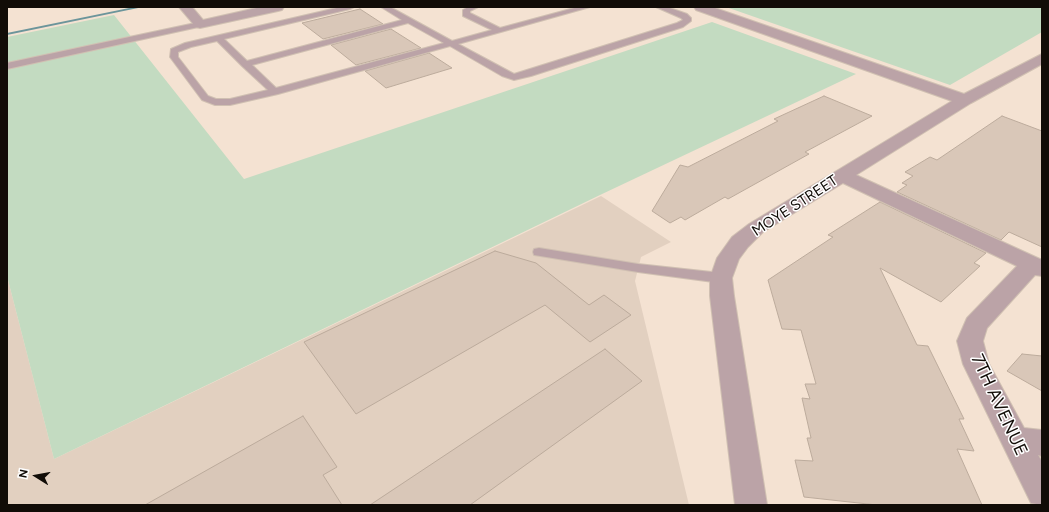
<!DOCTYPE html>
<style>
body{margin:0}
#map{position:relative;width:1049px;height:512px;overflow:hidden;background:#f4e2d2;font-family:Figtree,sans-serif}
canvas{display:block}
.frame{position:absolute;inset:0;border:8px solid #110c07;pointer-events:none}
.north{position:absolute;left:16px;top:456px;width:40px;height:40px;-webkit-text-stroke:3px #fff;paint-order:stroke;rotate:281deg;font-size:11px;font-weight:700;line-height:16px;text-align:center;color:#110c07}
.north::after{content:'';display:block;margin:auto;width:14px;height:18px;background:#110c07;clip-path:polygon(50% 0,100% 100%,50% 72%,0 100%)}
</style>
<div id="map">
<canvas width="1049" height="512"></canvas>
<div class="frame"></div>
<div class="north">N</div>
</div>
<script>
const context = document.querySelector('canvas').getContext('2d');
context.lineJoin = 'round';
function fill(path, color) { context.fillStyle = color; context.fill(path, 'evenodd'); }
const toPath = rows => new Path2D(rows.map(r => 'M' + r).join(''));
function stroke(path, color, width, dash) { context.strokeStyle = color; context.lineWidth = width; context.lineCap = dash ? 'butt' : 'round'; context.setLineDash(dash || []); context.stroke(path); }
function write(font, color, halo, rows, align = 'center') {
  context.font = font + ' Figtree,sans-serif'; context.lineWidth = 3; context.setLineDash([]); context.textBaseline = 'middle'; context.strokeStyle = halo; context.fillStyle = color; for (const [text, x, y, turn = 0] of rows) {
    context.save(); context.translate(x, y); context.rotate((+turn || 0) * Math.PI / 180); context.textAlign = isNaN(turn) ? turn : align; if (halo) context.strokeText(text, 0, 0); context.fillText(text, 0, 0); context.restore();
  }
}
fill(toPath([
 [601,196,671,242,641,257,635,281,689,505,7,505,7,276,54,459]
]), '#e2d0c0');
fill(toPath([
 [726,7,1042,7,1042,32,950,85],
 [114,15,244,179,712,22,856,74,600,195,54,459,7,276,7,37]
]), '#c3dbc1');
fill(toPath([
 [134,7,143,7,7,35,7,33,134,7]
]), '#6c959b');
const building = toPath([
 [360,9,383,24,323,39,302,23,360,9],
 [391,29,421,48,356,65,331,45,391,29],
 [429,53,452,68,386,88,365,71,429,53],
 [824,96,872,116,805,152,809,154,728,199,725,197,685,220,681,217,670,223,652,211,680,165,688,167,778,121,774,119,824,96],
 [1002,116,1042,131,1042,247,1009,232,1001,240,897,192,907,185,902,183,913,176,905,172,930,157,937,160,1002,116],
 [880,202,986,253,974,263,980,266,941,302,880,268,917,345,928,346,964,419,959,419,974,451,957,449,982,505,877,505,804,497,795,460,813,461,807,438,811,438,802,398,810,399,805,384,816,384,801,330,782,329,768,280,833,237,828,235,880,202],
 [495,251,536,263,589,305,604,295,631,315,590,342,545,305,356,414,304,342,495,251],
 [605,349,642,381,470,505,370,505,605,349],
 [1022,354,1042,356,1042,391,1007,371,1022,354],
 [303,416,337,467,323,475,342,505,145,505,303,416]
]);
fill(building, '#d9c7b8');
stroke(building, '#bcab9c', 1);
const service = toPath([
 [341,7,354,7,350,9,224,39,247,61,402,20,381,7,390,7,452,41,492,30,463,16,463,10,468,7,478,7,470,11,470,13,500,28,578,7,590,7,458,44,514,74,677,23,683,20,681,18,656,7,667,7,687,14,691,18,691,21,683,27,531,76,514,80,502,76,450,46,278,94,230,105,215,105,202,100,170,57,171,49,185,43,341,7],
 [408,23,444,43,276,88,252,65,408,23],
 [217,41,242,66,268,90,230,99,216,99,208,96,178,57,178,52,191,47,217,41],
 [200,22,204,24,203,26,7,69,7,63,200,22],
 [539,248,638,264,721,273,726,275,728,278,726,281,721,283,638,272,534,255,533,252,534,249,539,248]
]);
const minor = toPath([
 [179,7,192,7,203,20,261,7,284,7,282,10,278,11,200,28,196,27,179,7],
 [694,7,712,7,964,94,1042,54,1042,64,971,103,856,175,1042,260,1042,276,1035,275,987,328,983,341,989,364,1024,428,1042,430,1042,456,1038,455,1042,462,1042,505,1031,503,963,364,957,341,967,318,1017,266,843,183,763,232,748,247,739,259,732,278,734,296,767,505,735,505,710,296,710,278,717,258,732,237,749,224,952,101,696,10,694,7]
]);
stroke(service, '#d0c0b2', 2);
stroke(minor, '#d0c0b2', 2);
fill(service, '#bba3a7');
fill(minor, '#bba3a7');
write('15px', '#110c07', '#fff', [
 ["MOYE STREET",795,206,-33]
]);
write('18px', '#110c07', '#fff', [
 ["7TH AVENUE",999,405,65]
]);
</script>
